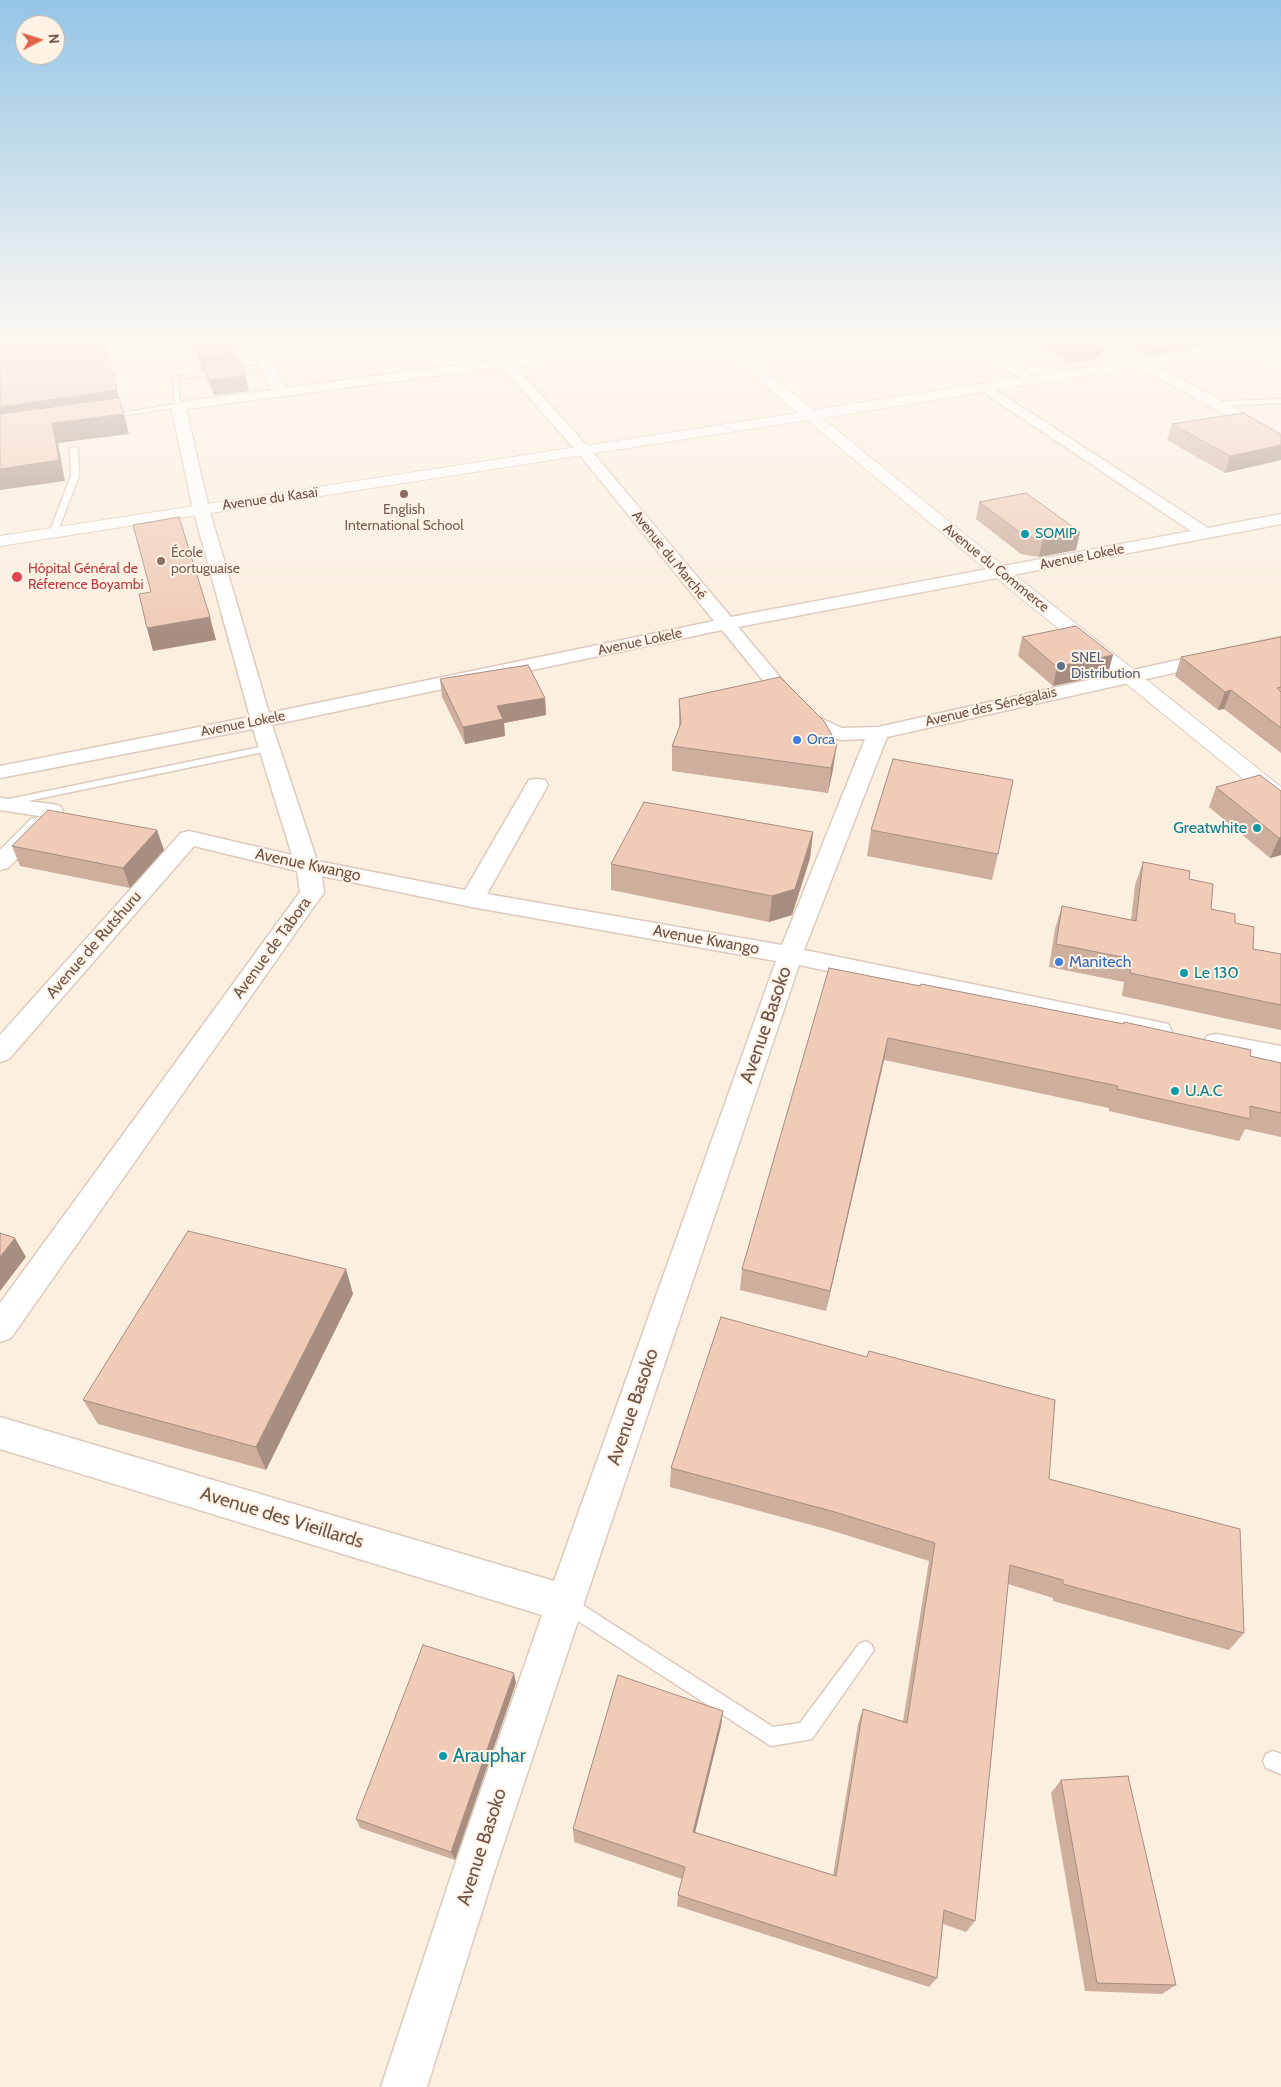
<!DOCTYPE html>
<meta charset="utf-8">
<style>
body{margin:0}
#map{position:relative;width:1281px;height:2087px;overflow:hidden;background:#fbefe0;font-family:Cabin,sans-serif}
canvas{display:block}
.north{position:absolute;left:15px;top:15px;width:50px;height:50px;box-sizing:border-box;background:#fef3e5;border:1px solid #c5b3a7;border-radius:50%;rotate:85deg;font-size:14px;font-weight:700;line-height:20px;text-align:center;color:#705449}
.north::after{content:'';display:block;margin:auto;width:18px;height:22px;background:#e06249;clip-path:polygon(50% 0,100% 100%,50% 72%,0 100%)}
</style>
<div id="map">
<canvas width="1281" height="2087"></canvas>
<div class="north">N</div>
</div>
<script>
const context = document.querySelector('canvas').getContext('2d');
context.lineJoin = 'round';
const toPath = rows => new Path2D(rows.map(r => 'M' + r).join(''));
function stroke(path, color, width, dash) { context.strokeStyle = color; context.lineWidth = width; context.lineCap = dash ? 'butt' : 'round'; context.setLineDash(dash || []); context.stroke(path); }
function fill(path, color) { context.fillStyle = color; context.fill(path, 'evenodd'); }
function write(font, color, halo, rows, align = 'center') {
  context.font = font + ' Cabin,sans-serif'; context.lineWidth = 4; context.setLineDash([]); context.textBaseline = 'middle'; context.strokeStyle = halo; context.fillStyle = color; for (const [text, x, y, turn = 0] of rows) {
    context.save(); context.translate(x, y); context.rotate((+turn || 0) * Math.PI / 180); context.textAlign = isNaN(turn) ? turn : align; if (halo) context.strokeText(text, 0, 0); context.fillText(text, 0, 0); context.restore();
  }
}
const service = toPath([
 [1207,350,1281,359,1281,363,1205,353,1207,350],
 [268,364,270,367,178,379,180,407,106,418,103,416,175,404,173,377,268,364],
 [1281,399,1281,403,1216,406,1213,404,1216,402,1281,399],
 [74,447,78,449,79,476,57,533,50,535,49,533,71,476,70,449,74,447],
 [270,745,275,748,273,750,4,806,0,805,0,801,4,800,270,745],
 [567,1595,773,1727,800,1723,859,1644,865,1641,871,1644,874,1650,812,1739,771,1746,561,1610,558,1604,561,1598,567,1595],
 [1273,1751,1281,1754,1281,1774,1266,1768,1263,1761,1266,1754,1273,1751]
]);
const minor = toPath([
 [242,336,254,336,275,366,285,388,496,360,475,336,488,336,508,359,681,336,716,336,710,340,515,366,589,448,731,617,1191,531,980,390,978,387,980,384,985,383,1208,528,1281,514,1281,524,738,627,801,702,816,716,842,728,878,727,1281,637,1281,649,887,737,804,950,1159,1022,1168,1024,1172,1031,1168,1038,1159,1040,799,965,584,1603,494,1873,427,2087,381,2087,452,1873,542,1615,0,1449,0,1417,554,1581,776,961,472,907,322,876,324,893,320,898,11,1338,0,1342,0,1303,300,892,297,871,194,846,9,1059,0,1062,0,1035,181,833,189,831,292,855,253,729,0,778,0,766,250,717,193,509,171,406,178,402,272,390,261,366,242,336],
 [502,367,579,454,714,621,269,713,209,509,186,409,502,367],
 [722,630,787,710,802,724,821,734,841,740,865,739,782,945,487,894,548,785,545,780,537,779,529,780,526,785,465,890,317,861,272,725,722,630],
 [956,336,971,336,1040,380,1033,384,1028,383,956,336],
 [0,798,52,804,60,806,63,811,60,816,52,818,0,810,0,798],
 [39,817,47,819,50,824,47,829,8,868,0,870,0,850,31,819,39,817],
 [1216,1034,1281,1046,1281,1066,1207,1050,1203,1043,1207,1036,1216,1034]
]);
const tertiary = toPath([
 [707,336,722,336,813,410,1127,361,1085,336,1102,336,1142,358,1281,336,1281,344,1154,364,1281,434,1281,445,1138,367,822,418,1006,568,1281,787,1281,805,1273,803,994,576,807,420,0,546,0,536,798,413,707,336]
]);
stroke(service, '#decabc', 3);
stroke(minor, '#decabc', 3);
stroke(tertiary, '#decabc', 2);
fill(service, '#fff');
fill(minor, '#fff');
fill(tertiary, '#fff');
fill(toPath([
 [189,336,227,336,234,351,235,358,249,391,214,395,206,377,205,371,203,371],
 [1033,336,1269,336,1149,355,1118,338,1114,341,1108,337,1105,350,1093,361,1068,362,1031,341],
 [1172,424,1281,435,1281,460,1225,473,1167,440],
 [979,502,1080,532,1076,550,1039,557,1021,554,976,519],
 [1022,637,1108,674,1053,686,1018,656],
 [1281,637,1281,753,1224,709,1218,710,1175,676,1181,657],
 [440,679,545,698,546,715,504,723,505,736,465,744,442,697],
 [679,699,833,769,828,793,672,771,672,746,679,729],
 [1216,787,1281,791,1281,855,1270,858,1209,807],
 [871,830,998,854,992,880,867,856],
 [813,832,810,858,792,915,769,922,611,890,611,864],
 [12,846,164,850,130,888,20,866],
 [1143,862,1189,879,1211,909,1235,923,1253,949,1281,954,1281,1030,1242,1022,1122,996,1124,982,1049,967,1055,929,1062,906,1131,920,1135,885],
 [920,986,1123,1024,1124,1022,1250,1056,1281,1063,1281,1137,1245,1129,1239,1141,1109,1111,1109,1108,884,1060,826,1311,740,1290,742,1269],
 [346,1269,353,1294,266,1470,98,1424,83,1400],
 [671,1468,1049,1479,1244,1633,1229,1650,1053,1601,1053,1598,1008,1584,975,1921,966,1932,943,1924,937,1978,929,1987,677,1906,678,1895,682,1879,574,1842,573,1829,723,1711,721,1726,695,1832,833,1875,858,1724,863,1709,903,1721,929,1561,830,1530,670,1487],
 [516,1683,455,1860,360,1828,356,1819],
 [1061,1780,1176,1985,1162,1994,1085,1991,1051,1793]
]), '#ceaf9e');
fill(toPath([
 [1103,336,1108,336,1105,350,1093,361,1098,340],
 [1154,336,1269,336,1149,355],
 [234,351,237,366,203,362,205,371,203,371,200,356],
 [245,375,249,391,214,395,210,380],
 [117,390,122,410,0,427,0,407],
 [124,414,129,434,58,443,65,481,0,490,0,469,52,423],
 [1281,445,1281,460,1225,473,1230,456],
 [1080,532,1076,550,1039,557,1043,539],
 [210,617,216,640,153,651,147,628],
 [1113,655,1108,674,1053,686,1057,667],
 [1231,690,1224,709,1218,710,1225,692],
 [545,698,546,715,504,723,505,736,465,744,463,727,497,706],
 [837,744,833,769,828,793,831,768],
 [157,830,164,850,130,888,123,868],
 [813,832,810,858,792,915,769,922,772,896],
 [1281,837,1281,855,1270,858,1279,838],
 [888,1038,884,1060,826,1311,830,1291],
 [15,1238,26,1257,0,1291,0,1257],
 [346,1269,353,1294,266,1470,256,1447],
 [514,1673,516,1683,455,1860,451,1852],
 [723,1711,721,1726,692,1845,693,1832]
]), '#a78e81');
const building = toPath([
 [0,336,102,336,117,390,0,407,0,336],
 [192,336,227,336,234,351,200,356,192,336],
 [1061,336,1103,336,1098,340,1072,342,1061,336],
 [237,357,245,375,210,380,203,362,237,357],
 [119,398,124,414,52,423,59,460,0,469,0,414,119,398],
 [1243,413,1281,435,1281,445,1230,456,1172,424,1243,413],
 [1026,493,1080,532,1043,539,1025,536,979,502,1026,493],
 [179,517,210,617,147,628,139,594,151,592,133,525,179,517],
 [1076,626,1113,655,1057,667,1022,637,1076,626],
 [1281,637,1281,687,1277,688,1281,692,1281,728,1231,690,1225,692,1181,657,1281,637],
 [528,665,545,698,497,706,503,719,463,727,440,679,528,665],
 [780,677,824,721,837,744,831,768,672,746,681,723,679,699,780,677],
 [893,759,1013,780,998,854,871,830,893,759],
 [1260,775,1281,791,1281,837,1279,838,1216,787,1260,775],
 [644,802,813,832,795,889,772,896,611,864,644,802],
 [48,810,157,830,123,868,12,846,48,810],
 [1143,862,1190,871,1189,879,1213,884,1211,909,1235,914,1235,923,1254,927,1253,949,1281,954,1281,1005,1252,999,1130,973,1132,959,1056,944,1062,906,1136,921,1143,862],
 [829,968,920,986,921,984,1124,1024,1124,1022,1251,1050,1250,1056,1281,1063,1281,1113,1250,1106,1250,1119,1117,1089,1118,1086,888,1038,830,1291,742,1269,829,968],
 [188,1231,346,1269,256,1447,83,1400,188,1231],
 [0,1233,15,1238,0,1257,0,1233],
 [721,1317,867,1357,869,1351,1055,1400,1049,1479,1240,1529,1244,1633,1063,1584,1063,1580,1010,1565,975,1921,944,1910,937,1978,678,1895,685,1867,573,1829,618,1675,723,1711,693,1832,836,1876,863,1709,907,1723,935,1543,835,1512,671,1468,721,1317],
 [423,1645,514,1673,451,1852,356,1819,423,1645],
 [1128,1776,1176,1985,1097,1983,1061,1780,1128,1776]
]);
fill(building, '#efcbb8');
stroke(building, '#a78e81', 1);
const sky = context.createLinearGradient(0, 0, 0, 628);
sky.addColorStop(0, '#94c5e6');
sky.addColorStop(0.54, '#fdf8f1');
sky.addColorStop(1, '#fdf8f100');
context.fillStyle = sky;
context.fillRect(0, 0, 1281, 628);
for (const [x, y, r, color] of [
 [404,494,5,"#8d6e63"],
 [1025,534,5,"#0f9aa8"],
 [161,561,5,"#8d6e63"],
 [17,577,6,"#e0444e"],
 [1061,666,5,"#5c6f8a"],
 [797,740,5,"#3f7fe0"],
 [1257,828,5,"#0f9aa8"],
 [1059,962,5,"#3f7fe0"],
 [1184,973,5,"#0f9aa8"],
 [1175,1091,5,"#0f9aa8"],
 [443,1756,5,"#0f9aa8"]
]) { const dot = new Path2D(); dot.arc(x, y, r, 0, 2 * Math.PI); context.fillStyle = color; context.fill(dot); stroke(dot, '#fef3e5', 2); }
write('14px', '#705449', '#fef3e5', [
 ["Avenue du Kasaï",270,499,-8],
 ["Avenue du Marché",669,555,51],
 ["Avenue Lokele",1082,557,-11],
 ["Avenue du Commerce",996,568,39],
 ["Avenue Lokele",640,642,-12],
 ["Avenue des Sénégalais",991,707,-13],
 ["Avenue Lokele",243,724,-11]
]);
write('14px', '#785e54', '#fef3e5', [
 ["English",404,510],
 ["International School",404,526],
 ["École",171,553,"left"],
 ["portuguaise",171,569,"left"]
]);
write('14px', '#0d838f', '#fef3e5', [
 ["SOMIP",1035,534]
], 'left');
write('14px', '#be3a42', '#fef3e5', [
 ["Hôpital Général de",28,569],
 ["Réference Boyambi",28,585]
], 'left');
write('14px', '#4e5e75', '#fef3e5', [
 ["SNEL",1071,658],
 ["Distribution",1071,674]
], 'left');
write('14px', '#366cbe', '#fef3e5', [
 ["Orca",807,740]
], 'left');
write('16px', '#0d838f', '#fef3e5', [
 ["Greatwhite",1247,828,"right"],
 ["Le 130",1194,973],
 ["U.A.C",1185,1091]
], 'left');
write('16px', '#705449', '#fef3e5', [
 ["Avenue Kwango",308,865,12],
 ["Avenue Kwango",706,940,10],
 ["Avenue de Rutshuru",94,945,-49],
 ["Avenue de Tabora",272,948,-54]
]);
write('16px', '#366cbe', '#fef3e5', [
 ["Manitech",1069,962]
], 'left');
write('19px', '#705449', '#fef3e5', [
 ["Avenue Basoko",766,1025,-71],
 ["Avenue Basoko",633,1407,-71],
 ["Avenue des Vieillards",282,1518,17],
 ["Avenue Basoko",482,1847,-72]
]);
write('19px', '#0d838f', '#fef3e5', [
 ["Arauphar",453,1756]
], 'left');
</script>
